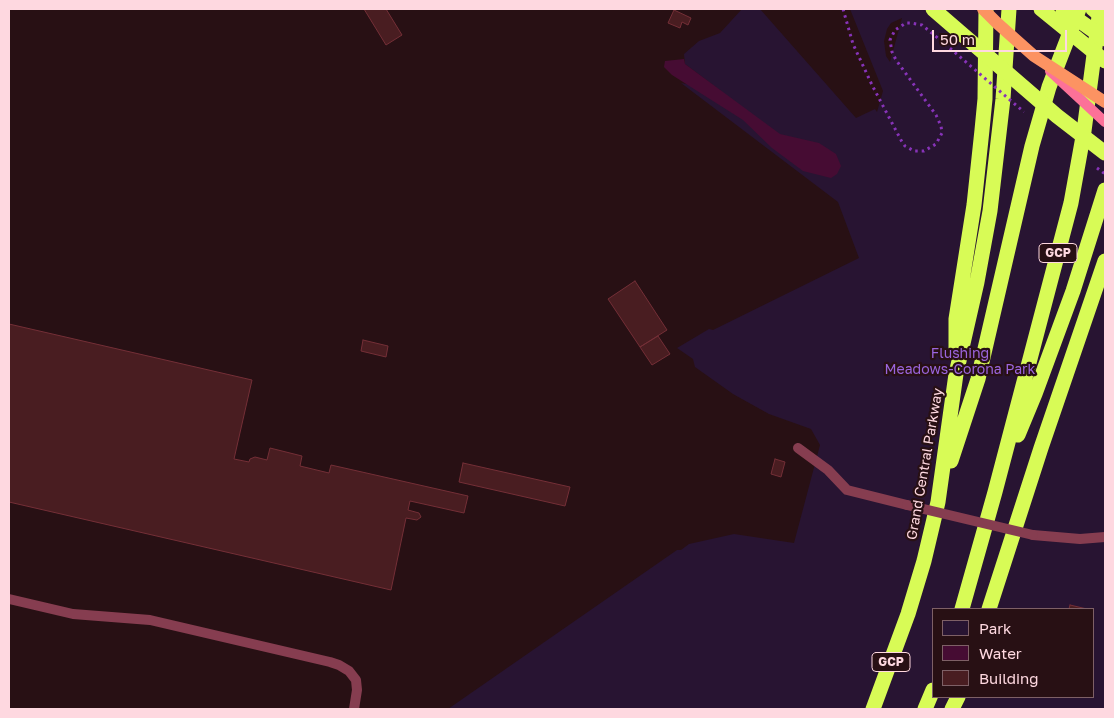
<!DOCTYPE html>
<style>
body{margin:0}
#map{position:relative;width:1114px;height:718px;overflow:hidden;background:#281014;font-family:"Golos Text",sans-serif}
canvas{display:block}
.frame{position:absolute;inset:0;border:10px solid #fed8e0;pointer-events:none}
.legend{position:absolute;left:932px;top:608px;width:162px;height:90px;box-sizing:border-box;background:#281014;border:1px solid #7e6066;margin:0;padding:6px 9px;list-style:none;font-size:15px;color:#fed8e0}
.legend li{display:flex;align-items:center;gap:10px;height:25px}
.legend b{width:25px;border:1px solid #7e6066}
.scale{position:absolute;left:932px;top:30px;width:135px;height:22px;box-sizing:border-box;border:2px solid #fed8e0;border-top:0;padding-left:6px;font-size:15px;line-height:18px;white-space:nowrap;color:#fed8e0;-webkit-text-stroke:4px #281014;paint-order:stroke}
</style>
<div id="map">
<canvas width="1114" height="718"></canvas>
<div class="frame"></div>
<ul class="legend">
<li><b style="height:14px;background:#281432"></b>Park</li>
<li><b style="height:14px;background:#460c33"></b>Water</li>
<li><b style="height:14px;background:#491d21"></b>Building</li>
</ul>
<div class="scale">50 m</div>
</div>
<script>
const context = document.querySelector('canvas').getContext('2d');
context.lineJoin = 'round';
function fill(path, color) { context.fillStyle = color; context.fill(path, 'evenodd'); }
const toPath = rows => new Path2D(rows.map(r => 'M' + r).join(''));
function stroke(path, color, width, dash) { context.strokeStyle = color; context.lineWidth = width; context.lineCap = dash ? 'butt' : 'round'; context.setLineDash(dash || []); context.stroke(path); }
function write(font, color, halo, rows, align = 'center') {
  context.font = font + ' "Golos Text",sans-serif'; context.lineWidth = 4.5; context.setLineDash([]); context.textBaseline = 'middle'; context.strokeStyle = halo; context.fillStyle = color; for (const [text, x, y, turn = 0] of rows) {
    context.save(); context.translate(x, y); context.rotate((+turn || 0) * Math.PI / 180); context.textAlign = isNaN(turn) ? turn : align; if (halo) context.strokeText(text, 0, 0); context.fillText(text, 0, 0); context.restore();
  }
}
fill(toPath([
 [742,9,760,9,856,118,875,109,877,112,883,91,850,9,1105,9,1105,709,448,709,677,550,681,550,689,544,734,534,794,543,820,445,811,429,769,414,733,394,695,367,693,359,677,348,709,329,713,330,859,258,838,202,681,83,721,91,685,64,684,54,699,41,720,33],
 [902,18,890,62,886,56,884,41,887,29,891,23],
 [933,609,1093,609,1093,697,933,697]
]), '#281432');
fill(toPath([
 [684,59,685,64,780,134,819,143,836,154,841,166,837,174,831,178,803,171,772,148,743,120,672,75,664,67,665,61]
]), '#460c33');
const building = toPath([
 [364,9,386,9,402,35,386,45,364,9],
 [674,10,691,18,688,25,682,22,680,28,668,23,674,10],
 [635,281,667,330,640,347,608,299,635,281],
 [9,324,252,380,234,459,249,462,250,459,255,457,267,460,270,448,302,456,300,466,329,473,331,465,468,496,464,513,410,501,408,510,419,513,421,517,417,520,406,518,391,590,9,502,9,324],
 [658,336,670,354,652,365,640,347,658,336],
 [363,340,388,346,386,357,361,351,363,340],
 [775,459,785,462,781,477,771,474,775,459],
 [463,463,570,487,565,506,459,482,463,463],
 [1070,605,1087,609,1069,609,1070,605]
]);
fill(building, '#491d21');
stroke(building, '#742f37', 1);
stroke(toPath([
 [843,9,853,44,872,85,902,142,905,146,914,151,924,151,936,144,942,133,941,126,936,115,896,60,892,52,890,40,895,30,906,23,911,23,922,25,945,44]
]), '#8733b8', 3, [2.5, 4]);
stroke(toPath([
 [798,448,828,470,847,490,907,505],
 [1033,535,1080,539,1105,537],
 [9,599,73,614,150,620,330,662,339,665,349,671,356,680,357,690,354,709]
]), '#863d50', 10);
stroke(toPath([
 [956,350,956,319,974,205,982,130,985,99,986,9],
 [1018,435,1035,394,1073,291,1105,190],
 [951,461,978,379,1032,146,1049,87,1079,9],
 [962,609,995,492,1071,203,1084,131,1100,9],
 [989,609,1041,448,1105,261],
 [873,709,908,614,924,561,938,502,956,374,977,282,990,211,1003,99,1009,9],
 [925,709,933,690],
 [952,709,958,697]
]), '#d8fb56', 15);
stroke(toPath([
 [945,44,1024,112],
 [1097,168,1105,174]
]), '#8733b8', 3, [2.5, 4]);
stroke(toPath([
 [907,505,1033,535]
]), '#863d50', 10);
stroke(toPath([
 [1050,71,1105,122]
]), '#fc7198', 10);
stroke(toPath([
 [983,9,997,23,1034,56,1105,102]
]), '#fc9362', 12);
stroke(toPath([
 [933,9,1057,116,1105,153],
 [1041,9,1105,61],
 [1063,9,1105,39],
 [1093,9,1105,19]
]), '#d8fb56', 15);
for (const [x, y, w] of [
 [1058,253,38],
 [891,662,38]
]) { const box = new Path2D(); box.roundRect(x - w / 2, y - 9.5, w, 19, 4); context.fillStyle = '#281014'; context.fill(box); stroke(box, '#fed8e0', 1); }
write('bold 12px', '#fed8e0', null, [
 ["GCP",1058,253],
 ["GCP",891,662]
]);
write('14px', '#9b65de', '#281014', [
 ["Flushing",960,354],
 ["Meadows-Corona Park",960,370]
]);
write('14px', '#fed8e0', '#281014', [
 ["Grand Central Parkway",925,464,-80]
]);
</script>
